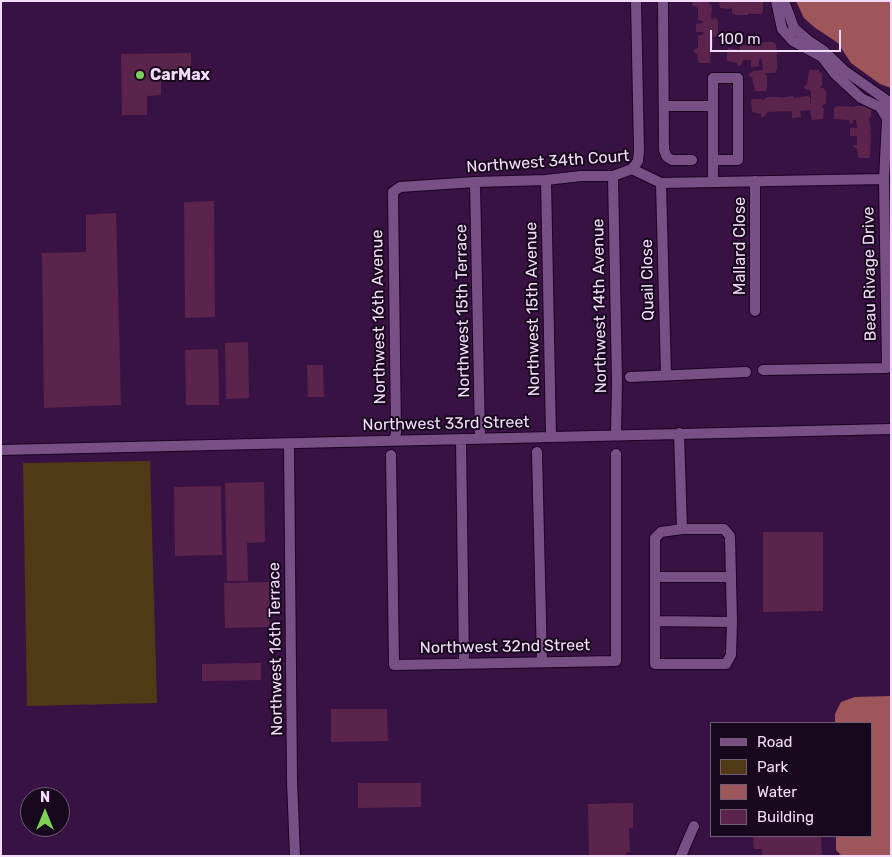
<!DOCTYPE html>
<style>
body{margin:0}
#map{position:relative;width:892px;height:857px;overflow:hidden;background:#391244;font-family:Rubik,sans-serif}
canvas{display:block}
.frame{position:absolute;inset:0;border:2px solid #f3dcfb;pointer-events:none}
.legend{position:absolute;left:710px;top:722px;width:162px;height:115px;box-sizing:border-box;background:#18081d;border:1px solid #705d76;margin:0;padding:6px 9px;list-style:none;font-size:15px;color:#f3dcfb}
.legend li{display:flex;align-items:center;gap:10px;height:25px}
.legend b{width:25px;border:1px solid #705d76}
.north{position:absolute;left:20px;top:787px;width:50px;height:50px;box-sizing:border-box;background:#18081d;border:1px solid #705d76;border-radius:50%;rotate:0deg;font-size:14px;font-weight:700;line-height:20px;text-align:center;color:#f3dcfb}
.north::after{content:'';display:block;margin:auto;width:18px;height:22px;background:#7bd156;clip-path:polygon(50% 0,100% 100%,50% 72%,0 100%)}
.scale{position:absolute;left:710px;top:30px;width:131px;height:22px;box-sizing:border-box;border:2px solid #f3dcfb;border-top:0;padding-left:6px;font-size:15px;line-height:18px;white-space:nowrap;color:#f3dcfb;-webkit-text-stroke:4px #18081d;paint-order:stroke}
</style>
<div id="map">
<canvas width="892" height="857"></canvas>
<div class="frame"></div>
<ul class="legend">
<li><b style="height:6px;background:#795086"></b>Road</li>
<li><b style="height:14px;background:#503a15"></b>Park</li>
<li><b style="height:14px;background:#9e565a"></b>Water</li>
<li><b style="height:14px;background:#5a244d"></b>Building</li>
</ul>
<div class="north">N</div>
<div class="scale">100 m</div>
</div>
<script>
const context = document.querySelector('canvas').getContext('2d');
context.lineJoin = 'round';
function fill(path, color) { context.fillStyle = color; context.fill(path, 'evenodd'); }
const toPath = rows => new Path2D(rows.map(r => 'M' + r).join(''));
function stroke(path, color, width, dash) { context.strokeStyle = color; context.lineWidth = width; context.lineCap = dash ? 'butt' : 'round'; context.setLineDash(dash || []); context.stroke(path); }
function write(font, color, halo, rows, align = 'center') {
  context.font = font + ' Rubik,sans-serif'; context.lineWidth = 4; context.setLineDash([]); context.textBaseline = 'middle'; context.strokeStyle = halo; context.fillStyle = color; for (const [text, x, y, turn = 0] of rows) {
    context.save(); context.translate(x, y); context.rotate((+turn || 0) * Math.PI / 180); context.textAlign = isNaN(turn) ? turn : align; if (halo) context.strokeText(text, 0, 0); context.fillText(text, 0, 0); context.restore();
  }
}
fill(toPath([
 [150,461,157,703,27,706,23,463]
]), '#503a15');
fill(toPath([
 [796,1,891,1,891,88,880,84,851,63,838,43,814,27,804,18],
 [891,696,891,856,842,856,836,850,836,836,871,836,871,723,835,723,835,714,841,702,855,697]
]), '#9e565a');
fill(toPath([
 [696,1,710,1,709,5,711,5,712,8,711,19,716,18,718,21,718,34,716,37,713,37,713,47,710,50,711,53,710,63,699,63,697,54,693,53,694,50,698,48,698,36,703,34,703,32,696,32,696,24,703,23,703,21,698,20,698,8,692,5,693,2],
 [719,1,763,1,763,12,761,14,751,14,749,13,748,15,736,15,732,13,732,7,730,9,720,8],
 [761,42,773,42,776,44,777,55,775,56,777,57,777,69,775,73,765,73,767,76,767,88,766,91,755,91,752,77,750,77,749,74,754,71,763,70,762,59,759,60,759,66,751,67,751,60,743,60,741,65,738,66,737,63,727,61,727,50,729,48,740,50,740,47,743,45,756,45,758,47,758,44],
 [191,53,191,80,161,81,161,95,147,96,147,115,122,115,121,54],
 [809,70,819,70,819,72,822,73,822,85,820,88,823,88,826,91,826,103,822,106,824,109,823,119,812,120,810,110,800,111,801,117,792,118,792,111,768,112,764,117,761,117,761,114,752,112,751,101,753,99,762,99,764,101,764,99,768,97,780,97,781,98,784,97,793,96,794,98,807,96,810,97,810,104,811,104,811,91,804,88,805,85,807,85],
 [837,106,854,107,855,106,868,106,871,107,871,118,869,118,871,130,870,131,871,134,870,158,859,158,857,149,853,147,854,145,857,145,857,136,850,136,850,128,857,128,856,120,853,120,853,123,850,124,849,120,834,119,834,108],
 [214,201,215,317,185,318,184,202],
 [116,213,121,405,44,408,42,253,86,252,86,215],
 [248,342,249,398,226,399,225,343],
 [218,349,219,405,186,405,185,350],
 [307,365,323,365,324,397,308,397],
 [264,482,265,542,247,543,248,581,227,581,225,483],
 [221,486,222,555,175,556,174,487],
 [763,532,823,532,823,611,763,612],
 [269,582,269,627,225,628,224,583],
 [261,663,261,680,202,681,202,664],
 [331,709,387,709,388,741,331,742],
 [358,783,421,783,421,807,358,808],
 [633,803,633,828,629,828,630,852,626,852,626,856,589,856,588,804],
 [753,836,821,836,822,856,762,856,762,849,754,849]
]), '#5a244d');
const street = toPath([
 [663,1,664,150,667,157,672,160,692,160],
 [776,1,782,29,793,41,822,57,835,74,861,98,880,107,887,118],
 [664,106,713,106,713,78,738,78,738,160,713,160],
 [713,106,713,182],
 [632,169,638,161,639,151,636,1],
 [613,176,617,382,616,435],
 [546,180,551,436],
 [755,181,755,311],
 [475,182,480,438],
 [661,183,666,375],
 [763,370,887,368,884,179,888,101,845,71,824,51,809,41,794,28,784,1],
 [630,377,746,372],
 [679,433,682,529],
 [461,439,464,662],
 [394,440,396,433,393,192,400,187,475,182,546,180,581,176,613,176,632,169,661,183,884,179],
 [289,443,292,780,295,856],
 [1,450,891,429],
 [537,452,542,661],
 [391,455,394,665,616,661,616,454],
 [682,529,724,529,730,536,732,622,731,655,726,664,655,664,655,538,661,532,682,529],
 [655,577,731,577],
 [655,621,732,622],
 [681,856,694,826]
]);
stroke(street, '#1c0124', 12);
stroke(street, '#795086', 10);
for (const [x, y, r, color] of [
 [140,75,5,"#7bd156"]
]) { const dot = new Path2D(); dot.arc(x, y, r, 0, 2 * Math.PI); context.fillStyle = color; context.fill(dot); stroke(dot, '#18081d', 2); }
write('bold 16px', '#f3dcfb', '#18081d', [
 ["CarMax",150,75]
], 'left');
write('16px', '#f3dcfb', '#18081d', [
 ["Northwest 34th Court",548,162,-4],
 ["Mallard Close",740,246,-90],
 ["Beau Rivage Drive",870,274,-91],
 ["Quail Close",648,280,-91],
 ["Northwest 14th Avenue",600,306,-91],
 ["Northwest 15th Avenue",533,309,-91],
 ["Northwest 15th Terrace",463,311,-91],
 ["Northwest 16th Avenue",379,317,-91],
 ["Northwest 33rd Street",446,424,-1],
 ["Northwest 32nd Street",505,647,-1],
 ["Northwest 16th Terrace",276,649,-91]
]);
</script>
